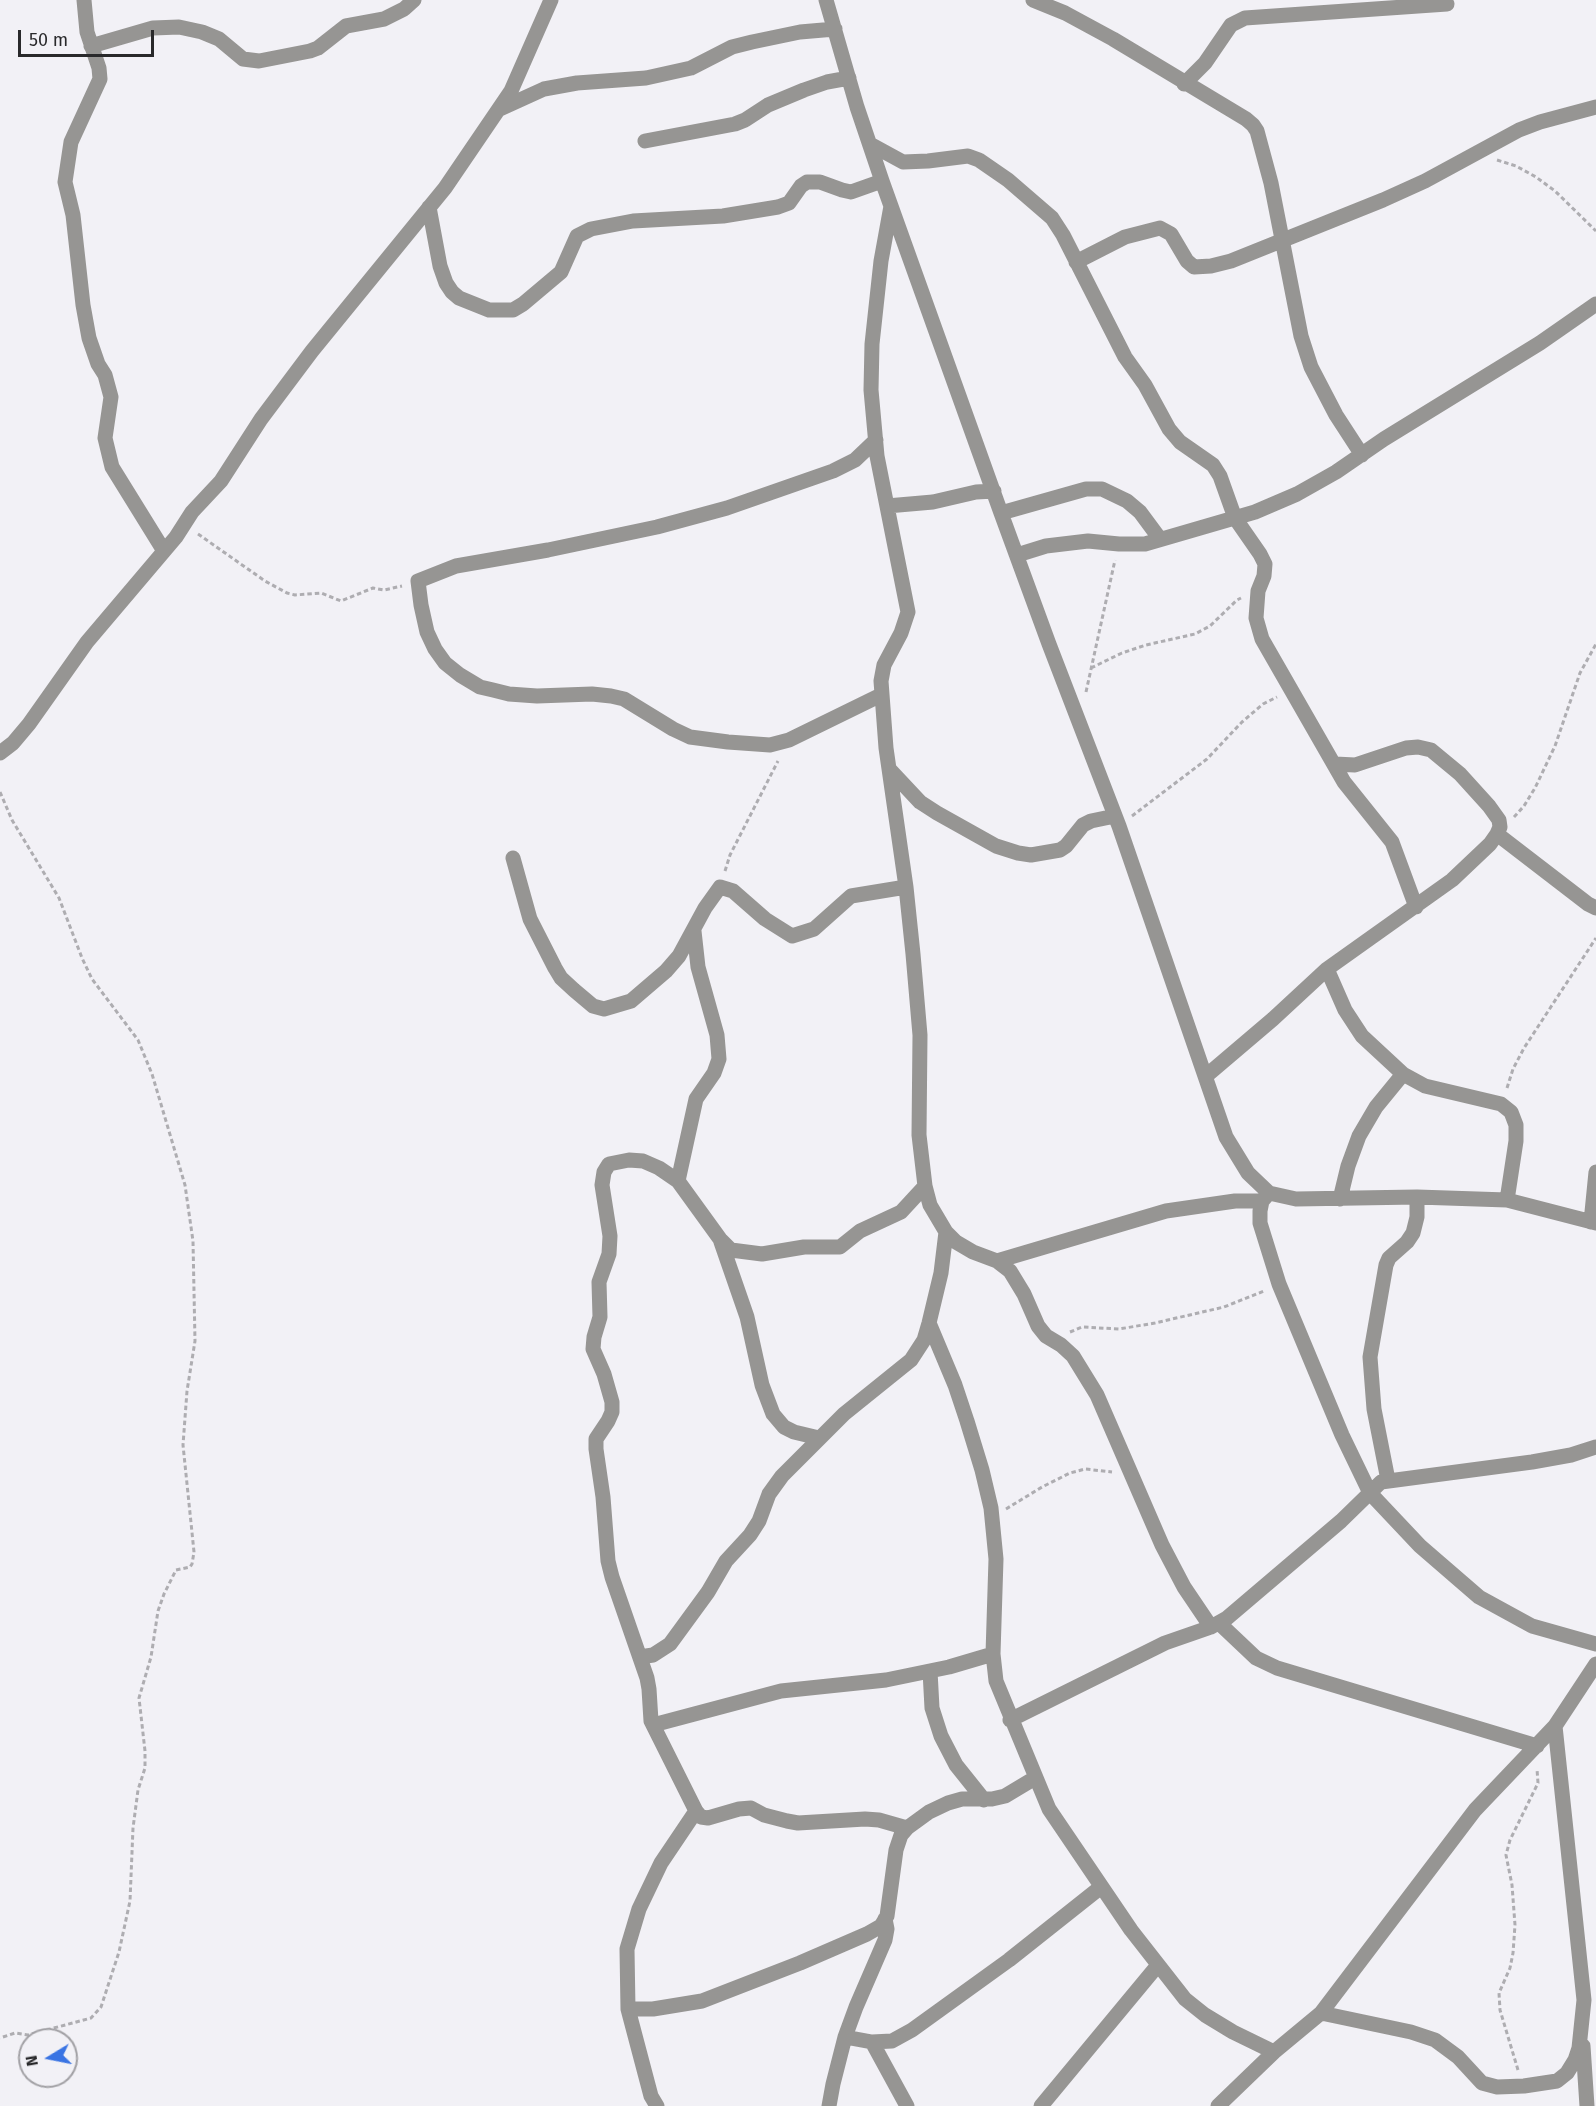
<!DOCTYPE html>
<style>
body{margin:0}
#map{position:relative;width:1596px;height:2106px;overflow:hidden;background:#f2f1f6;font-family:"Fira Sans",sans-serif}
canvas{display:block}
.north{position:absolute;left:18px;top:2028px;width:60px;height:60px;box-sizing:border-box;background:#f2f1f6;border:2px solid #a2a1a5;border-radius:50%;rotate:260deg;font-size:16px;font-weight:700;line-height:24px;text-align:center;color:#29292b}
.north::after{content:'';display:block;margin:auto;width:21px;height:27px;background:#3a74e3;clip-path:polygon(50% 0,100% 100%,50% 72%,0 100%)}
.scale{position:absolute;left:18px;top:30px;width:136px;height:27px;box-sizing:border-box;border:3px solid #29292b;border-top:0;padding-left:8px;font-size:18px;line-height:21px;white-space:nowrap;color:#29292b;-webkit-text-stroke:4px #f2f1f6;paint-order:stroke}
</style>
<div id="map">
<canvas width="1596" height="2106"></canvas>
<div class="north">N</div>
<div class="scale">50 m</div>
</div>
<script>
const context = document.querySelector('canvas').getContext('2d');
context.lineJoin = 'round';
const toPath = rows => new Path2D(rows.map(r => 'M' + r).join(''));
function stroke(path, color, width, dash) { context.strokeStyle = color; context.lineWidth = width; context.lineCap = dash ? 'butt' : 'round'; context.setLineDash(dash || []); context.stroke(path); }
stroke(toPath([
 [1497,160,1516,166,1536,177,1555,191,1596,231],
 [198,534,265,581,287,593,295,595,321,593,341,601,373,588,384,590,402,586],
 [1091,668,1122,653,1146,645,1195,634,1210,626,1237,600,1241,598],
 [1086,692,1115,560],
 [0,792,12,820,59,898,82,958,92,979,138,1040,152,1074,185,1185,193,1241,195,1341,187,1391,183,1445,194,1552,192,1564,190,1567,176,1570,164,1594,158,1611,151,1657,139,1698,145,1751,145,1768,138,1790,133,1828,130,1901,119,1952,101,2007,91,2018,28,2035,15,2033,0,2038],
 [1132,816,1207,759,1242,722,1263,704,1277,697],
 [1514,817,1524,806,1535,788,1555,746,1580,673,1596,644],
 [725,871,730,855,778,761],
 [1507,1088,1513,1069,1524,1048,1596,938],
 [1070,1332,1082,1327,1119,1329,1155,1323,1224,1307,1264,1291],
 [1006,1509,1042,1487,1070,1473,1085,1469,1112,1472],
 [1518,2070,1500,2010,1499,1993,1510,1968,1513,1953,1515,1925,1512,1885,1506,1855,1510,1840,1538,1783,1537,1769]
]), '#aeadb1', 3, [4.5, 3]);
stroke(toPath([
 [84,0,87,32,99,68,100,79,71,142,65,182,73,215,83,305,89,338,98,364,105,375,111,397,105,438,112,467,164,551],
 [826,0,857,107,882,181,1001,513,1049,644,1119,826,1226,1137,1248,1173,1269,1193,1296,1199,1417,1197,1507,1200,1596,1223],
 [1033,0,1065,13,1113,39,1246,119,1253,125,1257,131,1271,183,1301,336,1311,367,1336,415,1362,455],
 [91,46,153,28,179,27,202,32,219,39,243,59,259,61,310,51,318,48,346,26,384,19,404,9,414,0],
 [1184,84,1205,63,1231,25,1245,18,1447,4],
 [500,109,544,89,577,83,646,78,691,68,732,47,752,42,800,32,835,29],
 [645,141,735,124,745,120,768,105,804,90,827,82,849,78],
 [870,144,903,162,928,161,968,156,979,160,1008,180,1052,218,1063,235,1125,357,1145,385,1169,429,1180,442,1213,465,1220,476,1235,518,1260,554,1265,564,1264,576,1258,591,1256,618,1262,639,1344,782,1392,842,1416,907],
 [891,206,881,261,872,344,871,390,877,456,908,612,901,633,884,665,881,681,886,748,906,887,913,954,920,1035,919,1135,925,1186,930,1205,946,1232,956,1242,973,1252,997,1261,1010,1271,1024,1294,1038,1326,1046,1336,1061,1345,1073,1356,1097,1395,1162,1545,1184,1587,1211,1627],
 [429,207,440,266,446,283,452,292,459,298,489,310,513,310,523,304,561,272,577,236,591,229,633,221,723,216,778,207,789,203,801,186,807,182,820,182,842,190,851,192,882,181],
 [1076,262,1125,237,1160,228,1171,234,1187,261,1194,267,1211,266,1231,261,1383,200,1425,181,1519,130,1540,122,1596,107],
 [876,440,855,460,833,471,727,508,657,527,548,550,456,566,418,581,421,605,427,632,435,649,445,663,460,675,480,687,493,690,509,694,537,696,592,694,611,696,624,699,673,729,690,737,728,742,770,745,789,740,881,695],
 [887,506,933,502,976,492,994,491],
 [1001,513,1086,489,1102,489,1127,501,1140,512,1160,539],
 [1017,555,1046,546,1088,541,1119,544,1145,544,1255,512,1297,494,1336,472,1384,439,1540,343,1596,304],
 [0,753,13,743,29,724,87,642,176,537,192,512,221,481,261,419,312,351,445,188,511,91,551,0],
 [890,770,920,802,937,813,996,846,1018,853,1031,855,1060,850,1066,846,1083,825,1091,821,1115,816],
 [1497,834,1588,904,1596,908],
 [513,858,530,919,555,968,561,978,574,990,593,1006,604,1009,631,1001,666,971,679,956,705,908,720,887,733,891,765,919,792,936,814,929,851,896,906,887],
 [1327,969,1345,1010,1362,1036,1403,1074,1425,1086,1501,1104,1511,1112,1516,1125,1516,1141,1507,1200],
 [1206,1076,1273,1019,1327,969,1452,880,1490,844,1497,834,1500,827,1499,820,1489,806,1460,774,1431,750,1418,747,1406,748,1355,765,1335,764],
 [678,1181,696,1099,714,1073,719,1059,717,1035,698,967,694,931],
 [1269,1193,1262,1201,1260,1211,1260,1223,1279,1284,1342,1435,1370,1493,1420,1546,1479,1597,1532,1626,1596,1644],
 [1340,1199,1348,1166,1359,1136,1376,1107,1403,1074],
 [1591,1222,1596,1172],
 [721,1242,747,1317,762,1385,773,1414,784,1427,794,1432,819,1438],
 [997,1261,1166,1211,1235,1201,1262,1201],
 [929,1323,955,1385,967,1421,982,1470,991,1508,996,1559,993,1654,996,1681,1049,1809,1131,1930,1185,1999,1205,2015,1233,2032,1274,2052],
 [1388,1480,1374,1409,1370,1357,1386,1265,1389,1258,1407,1242,1413,1233,1417,1217,1417,1197],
 [1219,1623,1256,1658,1277,1668,1537,1746],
 [640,1657,653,1655,670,1644,708,1592,726,1561,750,1535,759,1521,769,1494,782,1476,844,1414,911,1360,924,1340,929,1323,941,1273,946,1232],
 [930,1671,932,1708,941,1736,956,1765,984,1800],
 [1010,1720,1165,1643,1211,1627,1227,1618,1341,1521,1381,1482,1532,1462,1571,1455,1596,1447],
 [653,1725,781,1691,886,1680,949,1667,993,1654],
 [907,1828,879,1820,865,1819,798,1823,787,1821,764,1815,751,1808,739,1809,708,1818,701,1817,696,1811,651,1721,649,1689,647,1678,612,1577,608,1561,603,1497,596,1449,596,1439,608,1421,612,1412,612,1402,604,1374,593,1349,594,1337,600,1317,599,1282,609,1254,610,1236,602,1185,604,1172,609,1164,629,1160,643,1161,659,1168,678,1181,720,1239,731,1250,762,1254,804,1247,840,1247,860,1231,901,1212,925,1186],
 [628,2009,653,2009,702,2001,800,1963,867,1934,881,1926,887,1916,896,1850,901,1835,907,1828,929,1812,948,1803,962,1799,992,1799,1005,1796,1035,1778],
 [1321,2013,1411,2032,1435,2040,1458,2057,1482,2083,1497,2087,1524,2086,1557,2081,1567,2073,1575,2060,1579,2048,1584,2000,1555,1726],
 [845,2037,872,2042,892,2041,912,2030,1009,1960,1101,1887],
 [872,2042,907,2106],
 [1583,2046,1587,2106],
 [657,2106,651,2096,628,2009,627,1949,639,1909,661,1863,696,1811],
 [829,2106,833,2084,845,2037,856,2007,885,1940,887,1929,885,1919],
 [1041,2106,1158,1965],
 [1218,2106,1274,2052,1321,2013,1475,1810,1555,1726,1596,1664]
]), '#969593', 15);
</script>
